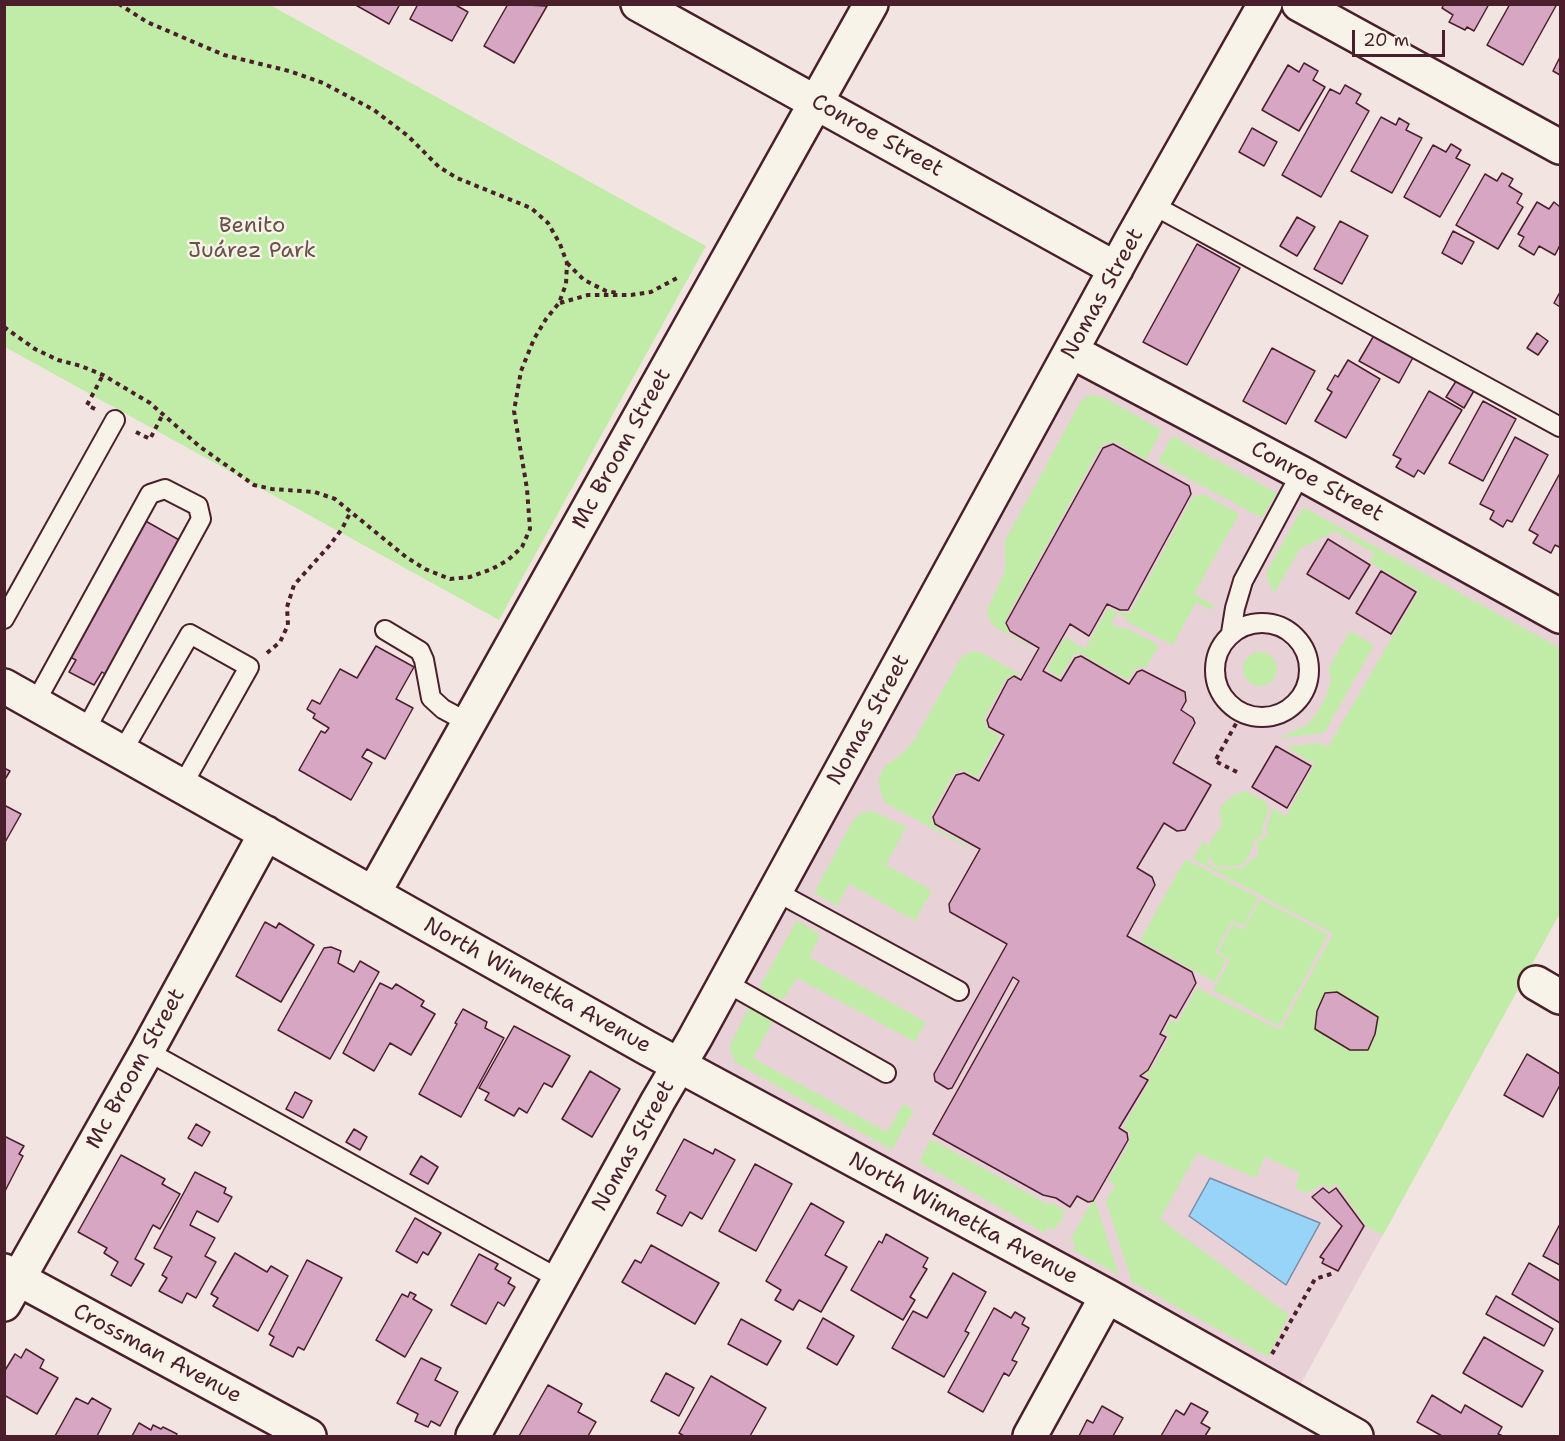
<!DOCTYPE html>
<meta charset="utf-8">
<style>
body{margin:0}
#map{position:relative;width:1565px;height:1441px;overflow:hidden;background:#f1e4e1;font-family:"Shantell Sans",sans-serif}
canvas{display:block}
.frame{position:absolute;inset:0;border:6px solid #4a1f2b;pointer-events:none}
.scale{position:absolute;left:1352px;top:30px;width:93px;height:27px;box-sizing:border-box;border:3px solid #4a1f2b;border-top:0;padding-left:8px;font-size:18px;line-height:21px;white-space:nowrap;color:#4a1f2b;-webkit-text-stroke:4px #f7f3e8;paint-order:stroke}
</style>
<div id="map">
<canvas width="1565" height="1441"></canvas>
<div class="frame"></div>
<div class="scale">20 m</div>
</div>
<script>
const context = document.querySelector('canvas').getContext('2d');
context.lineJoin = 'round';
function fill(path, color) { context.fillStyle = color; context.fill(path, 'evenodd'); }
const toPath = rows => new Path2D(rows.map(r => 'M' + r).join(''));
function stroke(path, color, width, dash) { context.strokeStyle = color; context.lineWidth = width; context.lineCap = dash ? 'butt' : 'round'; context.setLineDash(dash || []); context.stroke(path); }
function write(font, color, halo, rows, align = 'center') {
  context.font = font + ' "Shantell Sans",sans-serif'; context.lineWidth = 5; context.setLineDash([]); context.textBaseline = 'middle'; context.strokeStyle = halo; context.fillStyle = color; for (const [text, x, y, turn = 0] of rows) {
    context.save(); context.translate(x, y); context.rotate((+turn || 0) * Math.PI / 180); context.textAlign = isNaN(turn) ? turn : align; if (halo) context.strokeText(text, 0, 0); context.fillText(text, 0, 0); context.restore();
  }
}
fill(toPath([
 [1071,351,1560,617,1560,913,1292,1400,679,1065]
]), '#e9d1d8');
fill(toPath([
 [4,5,270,5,706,246,499,620,5,347],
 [1093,395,1103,397,1162,430,1146,460,1114,441,1101,446,1005,621,1008,633,1032,646,1031,647,996,628,989,620,987,610,1005,571,1005,541,1081,401,1087,396],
 [1172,436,1277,493,1262,518,1158,462],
 [1203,494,1239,514,1194,594,1214,605,1211,610,1196,602,1173,645,1127,622,1128,619,1117,613,1111,624,1122,629,1124,627,1159,645,1146,668,1143,666,1135,669,1128,680,1079,653,1073,656,1060,677,1049,671,1048,667,1065,637,1085,649,1108,608,1117,612,1130,613,1192,498],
 [1305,508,1560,648,1560,913,1383,1235,1367,1227,1336,1183,1329,1189,1323,1184,1306,1193,1295,1188,1300,1173,1265,1157,1256,1178,1197,1153,1160,1219,1289,1315,1268,1357,1132,1282,1106,1201,1115,1186,1108,1180,1129,1143,1130,1132,1123,1127,1151,1079,1144,1075,1151,1070,1170,1036,1164,1032,1171,1020,1177,1023,1197,988,1280,1030,1333,934,1193,859,1202,842,1207,844,1208,864,1218,869,1242,868,1259,853,1256,843,1267,836,1267,823,1272,815,1270,807,1286,816,1315,764,1286,747,1319,743,1328,747,1419,591,1370,562,1374,553,1335,531,1300,549,1275,592,1271,588,1266,573,1301,510],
 [1350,631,1374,645,1324,733,1279,738,1307,725,1317,713,1326,697,1331,680,1329,668],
 [974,651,984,654,1020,674,1019,676,1015,674,1006,679,984,719,988,730,1000,736,977,778,962,770,954,773,930,817,935,827,969,846,967,847,885,803,880,791,878,780,884,767,904,752,915,739,958,662,964,655],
 '1243 669a17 17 0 1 1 34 0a17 17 0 1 1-34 0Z',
 [1247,791,1267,803,1268,815,1264,821,1262,836,1252,842,1253,847,1245,863,1237,866,1217,867,1209,859,1208,846,1217,831,1222,827,1219,812,1222,805,1234,795],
 [870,810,906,827,886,865,932,890,915,921,849,884,837,906,814,893,852,822,858,815],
 [1185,859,1259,898,1244,926,1232,921,1215,952,1226,959,1215,982,1140,941],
 [1261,899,1328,935,1279,1026,1213,990,1230,959,1218,952,1233,924,1244,930],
 [797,920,819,934,819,938,809,957,926,1022,915,1042,797,978,784,998,779,999,759,988],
 [749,1008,773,1021,753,1058,887,1132,903,1104,914,1110,892,1150,736,1063,729,1047],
 [931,1139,1047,1204,1052,1203,1065,1211,1062,1216,1064,1220,1059,1222,1055,1230,1048,1227,1045,1233,919,1162],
 [1095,1201,1119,1275,1073,1250,1076,1243,1070,1240,1090,1205]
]), '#c1eca8');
const water = toPath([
 [1210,1178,1320,1223,1286,1285,1189,1216,1210,1178]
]);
fill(water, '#98d3f8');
stroke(water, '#798ba6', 1.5);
const building = toPath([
 [354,4,400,4,389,24,354,4],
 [418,4,454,4,468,12,452,41,410,19,418,4],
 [508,4,547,6,514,63,484,46,508,4],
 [1444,4,1489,4,1474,31,1467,27,1465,30,1449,22,1453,15,1442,8,1444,4],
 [1510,4,1557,4,1523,65,1487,45,1510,4],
 [1560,57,1560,75,1553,71,1560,57],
 [1304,63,1318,71,1313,80,1325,87,1299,131,1262,110,1288,65,1299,72,1304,63],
 [1345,85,1361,94,1356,103,1369,111,1321,197,1282,175,1330,89,1340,94,1345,85],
 [1381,117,1396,125,1399,118,1409,124,1406,130,1422,138,1392,193,1351,171,1381,117],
 [1252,128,1277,142,1264,166,1239,152,1252,128],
 [1451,144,1461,150,1456,158,1470,165,1440,217,1404,197,1433,145,1446,152,1451,144],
 [1502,173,1513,179,1509,186,1522,194,1517,203,1523,207,1498,249,1456,225,1485,174,1497,181,1502,173],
 [1537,202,1549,209,1554,202,1560,207,1560,245,1555,255,1539,246,1534,255,1519,246,1524,237,1518,234,1537,202],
 [1297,217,1315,227,1297,256,1280,246,1297,217],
 [1340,221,1368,236,1342,284,1314,269,1340,221],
 [1453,231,1474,242,1462,264,1442,253,1453,231],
 [1197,244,1240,268,1187,365,1143,342,1197,244],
 [1560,292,1560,307,1554,303,1560,292],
 [1376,332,1415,354,1399,383,1359,361,1376,332],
 [1537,333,1548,341,1538,355,1527,348,1537,333],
 [1272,348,1315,371,1286,424,1243,401,1272,348],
 [1348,360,1380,379,1346,438,1315,421,1332,392,1327,389,1335,375,1338,377,1348,360],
 [1458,378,1475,389,1464,408,1446,397,1458,378],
 [1429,391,1462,410,1424,474,1418,470,1414,477,1396,467,1401,459,1393,455,1429,391],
 [1483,401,1516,419,1483,481,1449,463,1483,401],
 [1515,437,1548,455,1512,522,1507,520,1503,527,1490,519,1494,511,1480,504,1515,437],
 [1113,444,1189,486,1191,494,1128,610,1120,610,1107,604,1089,636,1070,624,1043,671,1061,681,1075,658,1081,656,1129,684,1137,672,1142,670,1185,692,1186,701,1181,710,1193,718,1195,723,1173,763,1211,785,1185,830,1177,831,1164,823,1137,868,1152,877,1155,885,1127,936,1192,972,1196,983,1176,1018,1170,1015,1160,1034,1166,1037,1148,1070,1140,1076,1148,1080,1119,1128,1127,1133,1128,1140,1093,1201,1088,1202,1077,1196,1070,1207,1056,1198,1043,1195,933,1134,1019,981,1013,977,952,1088,948,1089,935,1081,934,1074,1007,944,950,912,949,904,980,849,935,824,933,817,956,775,964,773,979,781,1004,735,989,727,987,720,1008,680,1014,676,1021,680,1039,648,1010,631,1006,623,1103,448,1113,444],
 [1560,473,1560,544,1559,547,1555,545,1551,553,1533,543,1538,535,1529,530,1560,473],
 [142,519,181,541,108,676,102,672,94,685,69,672,76,660,68,656,142,519],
 [1328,539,1370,565,1349,599,1307,574,1328,539],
 [1381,571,1416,592,1391,634,1356,613,1381,571],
 [376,646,414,667,396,699,413,708,385,759,367,749,362,757,372,763,351,800,299,770,321,731,325,733,329,728,313,718,315,714,307,709,312,700,320,704,340,669,357,678,376,646],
 [1276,746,1311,766,1287,808,1252,787,1276,746],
 [4,768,10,771,4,781,4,768],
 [4,805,21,814,4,844,4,805],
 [265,922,276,928,279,923,314,945,281,1002,236,976,265,922],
 [331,947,341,951,338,963,354,972,360,961,379,972,330,1059,278,1030,324,948,331,947],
 [380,983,392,989,396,984,424,1001,421,1006,435,1014,411,1055,390,1043,374,1071,343,1053,380,983],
 [1337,992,1378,1017,1375,1034,1368,1050,1350,1050,1315,1029,1317,1011,1325,993,1337,992],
 [463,1009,487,1022,485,1028,504,1038,461,1117,419,1094,457,1024,455,1023,463,1009],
 [514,1026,570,1056,552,1087,544,1083,527,1113,519,1108,514,1116,485,1100,489,1093,479,1088,514,1026],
 [1527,1054,1560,1074,1560,1085,1543,1117,1504,1095,1527,1054],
 [590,1071,620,1089,592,1137,562,1119,590,1071],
 [295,1092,312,1101,303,1118,286,1109,295,1092],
 [196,1124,210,1132,202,1146,188,1138,196,1124],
 [354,1129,367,1137,360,1150,346,1142,354,1129],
 [4,1136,24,1146,19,1154,23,1156,4,1193,4,1136],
 [684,1139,713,1154,715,1149,735,1160,702,1219,690,1212,682,1226,657,1213,666,1196,656,1190,684,1139],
 [121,1155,165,1179,162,1184,180,1194,160,1229,153,1225,135,1259,144,1264,131,1286,111,1275,118,1262,104,1253,107,1248,78,1232,121,1155],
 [421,1156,438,1167,428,1184,410,1174,421,1156],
 [755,1164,792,1184,756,1251,719,1231,755,1164],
 [195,1172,226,1188,224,1193,232,1197,218,1222,197,1211,190,1225,215,1238,205,1256,216,1262,196,1298,187,1293,182,1303,159,1291,167,1278,162,1275,172,1257,154,1248,195,1172],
 [1323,1188,1329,1193,1336,1188,1364,1226,1338,1271,1322,1263,1324,1259,1320,1257,1342,1226,1312,1197,1323,1188],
 [811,1203,844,1222,825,1255,847,1267,821,1312,799,1300,793,1310,775,1300,781,1290,766,1281,811,1203],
 [415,1218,441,1233,428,1255,423,1252,417,1263,396,1251,415,1218],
 [1560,1224,1560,1265,1543,1256,1560,1224],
 [886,1234,928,1258,923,1267,927,1269,910,1297,915,1300,903,1320,851,1290,879,1241,882,1243,886,1234],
 [651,1245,719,1283,695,1324,622,1282,635,1260,641,1263,651,1245],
 [235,1253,267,1272,271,1266,288,1276,258,1331,213,1306,218,1298,211,1294,235,1253],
 [479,1254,498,1264,495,1269,511,1278,508,1283,515,1287,504,1306,498,1302,486,1324,451,1305,479,1254],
 [307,1260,342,1278,304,1350,298,1347,293,1357,270,1345,274,1337,269,1334,307,1260],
 [1529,1263,1560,1281,1560,1323,1512,1294,1529,1263],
 [953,1273,986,1292,965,1331,969,1333,944,1377,892,1348,913,1311,927,1318,953,1273],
 [410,1292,416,1295,413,1299,432,1310,405,1357,376,1340,402,1294,408,1297,410,1292],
 [1496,1296,1553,1329,1544,1346,1486,1314,1496,1296],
 [994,1308,1011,1318,1015,1312,1025,1318,1022,1324,1029,1328,1012,1360,1017,1362,1009,1376,1004,1373,983,1412,948,1392,994,1308],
 [823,1318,854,1336,837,1365,807,1348,823,1318],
 [741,1319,781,1341,767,1365,728,1344,741,1319],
 [1484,1337,1543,1371,1522,1407,1463,1373,1484,1337],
 [26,1349,44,1360,40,1368,58,1378,37,1414,4,1395,4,1372,15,1354,21,1358,26,1349],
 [421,1358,441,1368,435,1380,458,1392,440,1426,431,1421,428,1427,415,1421,418,1414,397,1403,421,1358],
 [666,1373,694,1388,679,1416,651,1401,666,1373],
 [711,1376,766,1408,750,1436,684,1436,679,1433,711,1376],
 [548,1385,582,1404,578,1412,596,1422,588,1436,519,1436,548,1385],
 [1432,1395,1461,1413,1465,1405,1502,1427,1498,1434,1503,1436,1442,1436,1417,1422,1432,1395],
 [76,1398,88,1404,92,1398,111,1409,97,1436,55,1436,76,1398],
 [1191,1403,1208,1412,1201,1423,1210,1428,1205,1436,1161,1436,1176,1410,1184,1415,1191,1403],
 [1102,1406,1123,1418,1113,1436,1079,1436,1087,1420,1093,1423,1102,1406],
 [139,1423,151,1430,153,1425,161,1429,163,1427,177,1434,176,1436,132,1436,139,1423]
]);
fill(building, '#d7a6c3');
stroke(building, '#4a1f2b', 1.5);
const service = toPath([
 [1153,205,1560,427],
 [4,619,115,420],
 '1215 670a47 47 0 1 1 94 0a47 47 0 1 1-94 0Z',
 [385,630,420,651,424,660,431,698,443,709,469,723],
 [1231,633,1235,608,1243,581,1301,473],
 [35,703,150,494,165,489,198,506,201,519,85,731],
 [122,752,190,634,249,667,182,786],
 [775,891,959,991],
 [725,982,886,1073],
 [147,1051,561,1280]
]);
const minor = toPath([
 [638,4,1116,269],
 [1299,4,1560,147],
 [1071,351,1301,473,1560,616],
 [4,686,649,1049,1107,1296,1356,1436],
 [373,894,871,4],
 [1536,983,1560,997],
 [4,1271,309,1436],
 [4,1304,147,1051,266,833],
 [473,1436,658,1101,695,1038,1131,241,1265,4],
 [1030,1436,1107,1296]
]);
stroke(service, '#4a1f2b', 22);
stroke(minor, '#4a1f2b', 38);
stroke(toPath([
 [567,263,584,280,606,291,618,293],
 [560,303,588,295,631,295,651,292,679,277],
 [4,327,35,349,58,360,81,366,103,375,150,403,199,446,254,485,272,489,315,492,335,499,406,557,425,569,450,579,470,577,492,569,508,560,522,547,530,529,527,489,514,411,521,371,534,339,546,319,559,303,566,284,567,263,560,244,548,223,531,208,457,178,439,167,408,136,374,110,323,83,289,71,224,55,147,22,119,4],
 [95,409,87,405,103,375],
 [136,432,150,439,163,414],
 [267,653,280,642,288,625,287,607,294,585,329,546,342,529,351,511],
 [1237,772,1215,761,1242,713],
 [1272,1354,1315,1279,1334,1273]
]), '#4a1f2b', 4, [4.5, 4.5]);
stroke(service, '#f7f3e8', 18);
stroke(minor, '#f7f3e8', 33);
write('22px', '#4a1f2b', '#f7f3e8', [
 ["Conroe Street",877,136,29],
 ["Nomas Street",1103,294,-61],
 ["Mc Broom Street",622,449,-61],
 ["Conroe Street",1317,482,28],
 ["Nomas Street",869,720,-61],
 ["North Winnetka Avenue",537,986,29],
 ["Mc Broom Street",136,1069,-61],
 ["Nomas Street",634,1146,-61],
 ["North Winnetka Avenue",963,1219,28],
 ["Crossman Avenue",157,1354,28]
]);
write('22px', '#68524a', '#f7f3e8', [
 ["Benito",252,226],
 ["Juárez Park",252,251]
]);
</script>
